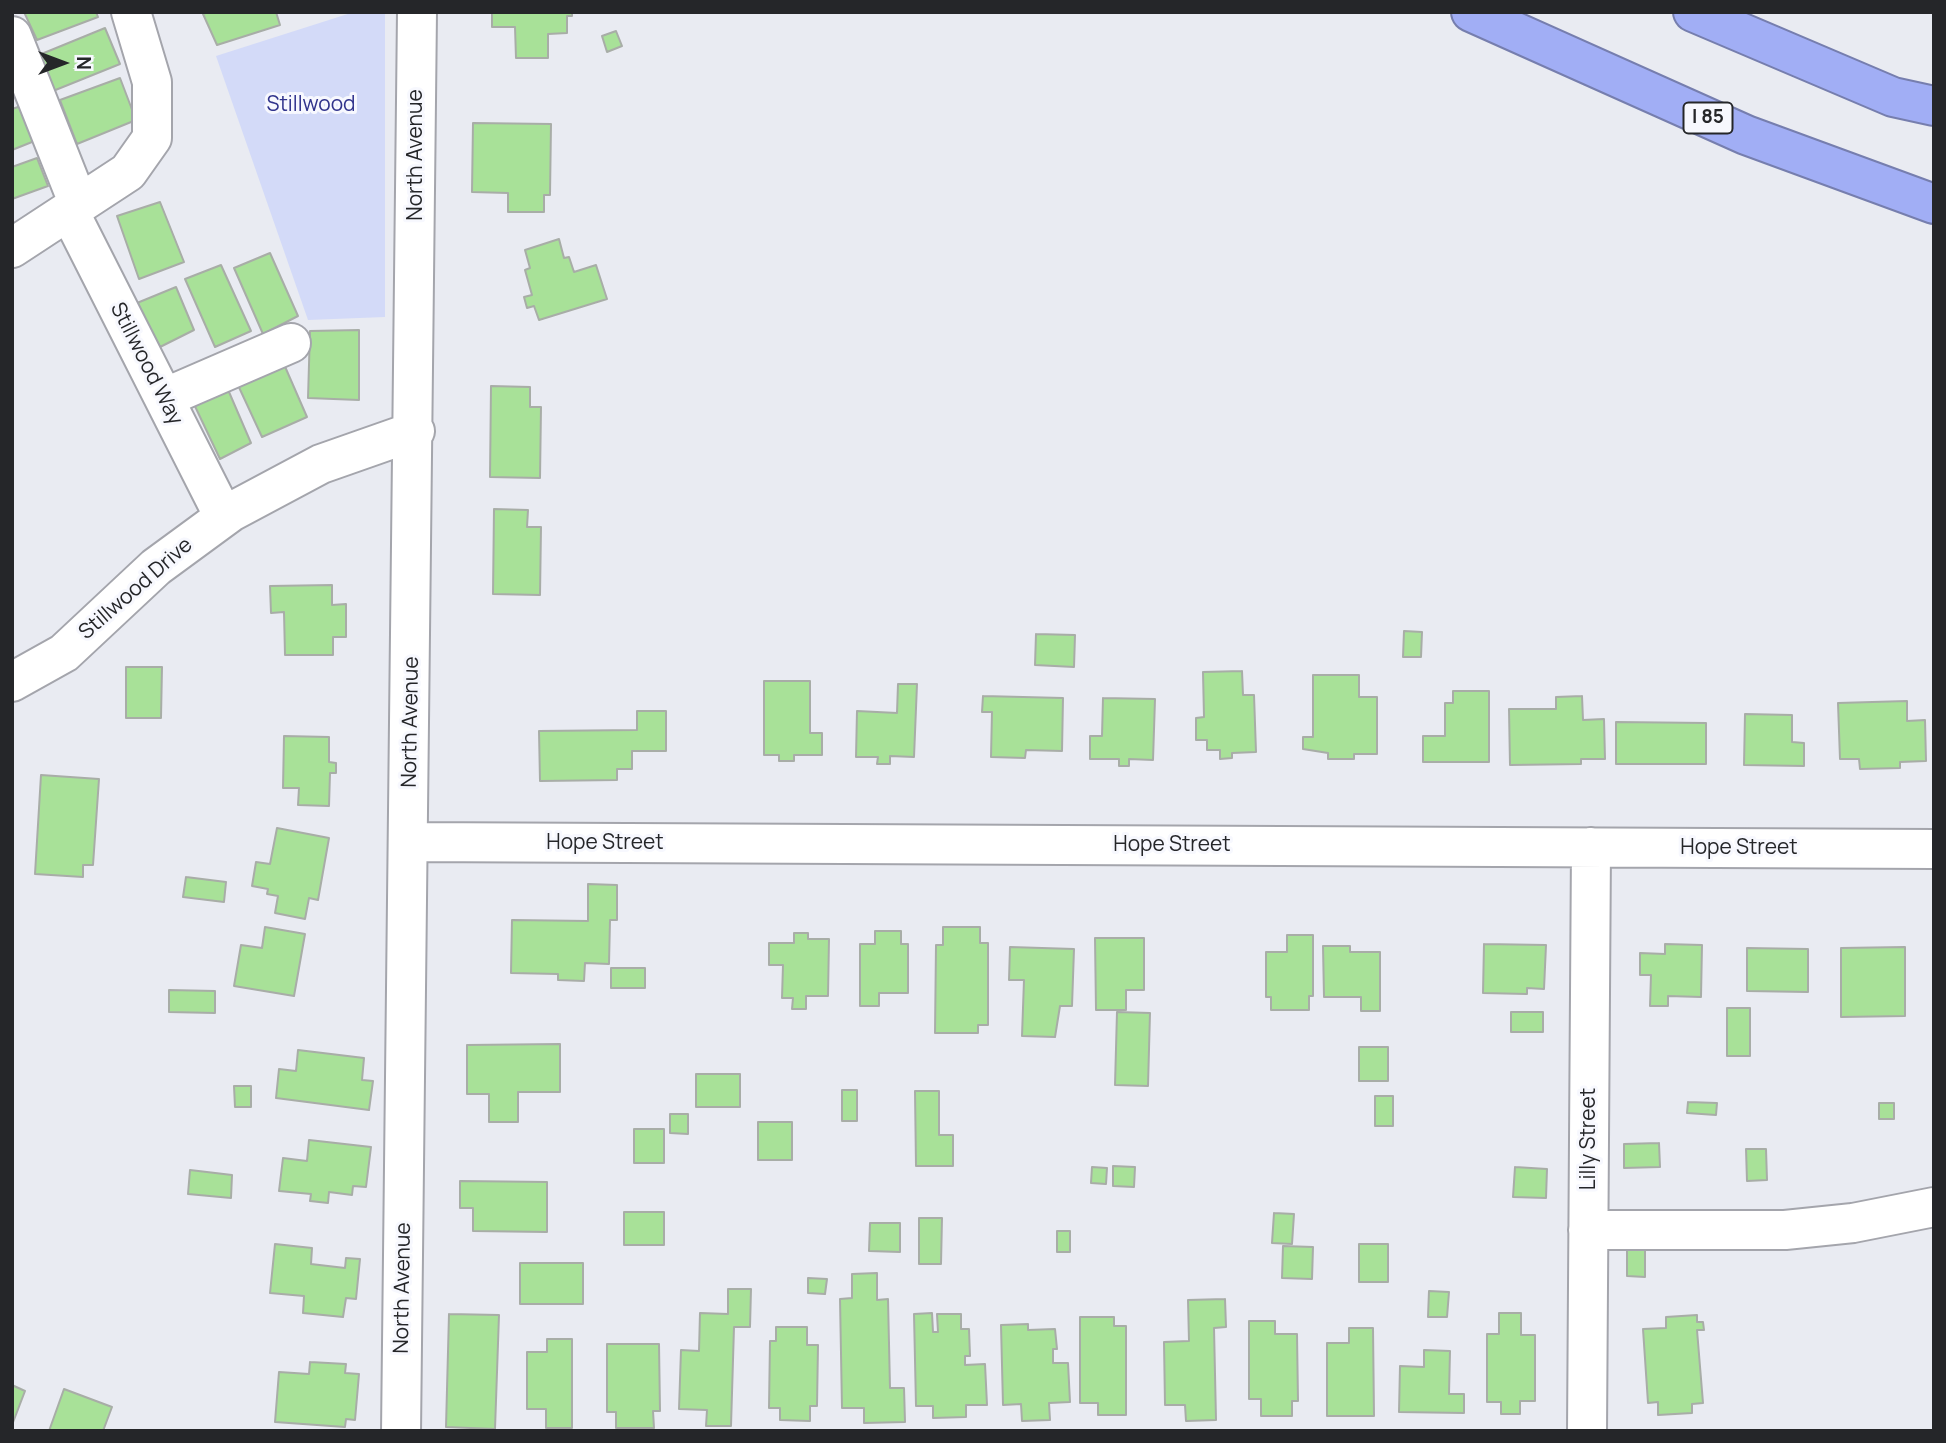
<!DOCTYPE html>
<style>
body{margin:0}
#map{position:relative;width:1946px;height:1443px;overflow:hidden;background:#e9ebf2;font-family:Manrope,sans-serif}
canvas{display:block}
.frame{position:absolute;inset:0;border:14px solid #252629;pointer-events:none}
.north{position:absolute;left:28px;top:28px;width:70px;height:70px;-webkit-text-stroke:5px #f7f8fe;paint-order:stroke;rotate:90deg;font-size:19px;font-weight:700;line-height:28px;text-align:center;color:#252629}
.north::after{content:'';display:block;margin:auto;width:24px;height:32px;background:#252629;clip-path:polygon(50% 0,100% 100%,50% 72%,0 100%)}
</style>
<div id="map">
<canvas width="1946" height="1443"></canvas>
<div class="frame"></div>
<div class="north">N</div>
</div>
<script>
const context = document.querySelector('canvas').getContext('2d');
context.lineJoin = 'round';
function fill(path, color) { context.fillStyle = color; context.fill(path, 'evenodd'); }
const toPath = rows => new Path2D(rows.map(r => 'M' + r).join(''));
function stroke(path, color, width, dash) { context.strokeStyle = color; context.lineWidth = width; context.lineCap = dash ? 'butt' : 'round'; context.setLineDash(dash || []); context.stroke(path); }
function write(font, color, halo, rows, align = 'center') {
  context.font = font + ' Manrope,sans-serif'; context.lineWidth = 6; context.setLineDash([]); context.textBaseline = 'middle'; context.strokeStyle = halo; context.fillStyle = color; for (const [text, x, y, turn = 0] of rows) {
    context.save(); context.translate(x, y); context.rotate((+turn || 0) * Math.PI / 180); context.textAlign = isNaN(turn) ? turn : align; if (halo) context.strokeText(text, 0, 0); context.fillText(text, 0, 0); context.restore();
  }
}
fill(toPath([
 [354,12,385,12,385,317,308,320,216,56]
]), '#d3daf8');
const building = toPath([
 [24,12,96,12,98,17,37,40,24,12],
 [208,12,276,12,280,25,217,45,203,14,208,12],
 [492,12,572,12,572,16,567,16,567,33,548,34,548,58,516,58,515,27,492,27,492,12],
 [105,28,120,64,53,91,39,55,105,28],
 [616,31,622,46,607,52,602,36,616,31],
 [120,78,136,120,77,144,60,100,120,78],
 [24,105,37,140,12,150,12,109,24,105],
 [473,123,551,124,550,195,544,195,544,212,508,212,508,193,472,192,473,123],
 [37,158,48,186,12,199,12,167,37,158],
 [160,202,184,262,139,279,117,216,160,202],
 [559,239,564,258,569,257,574,272,596,265,607,299,539,320,534,306,527,308,524,297,532,295,525,270,530,268,525,250,559,239],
 [270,253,298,316,263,334,234,268,270,253],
 [221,265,251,331,215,347,185,279,221,265],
 [176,287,194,330,160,347,137,303,176,287],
 [359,330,359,400,308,398,310,331,359,330],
 [283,362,307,417,262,437,237,383,283,362],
 [226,385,251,443,220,459,192,400,226,385],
 [491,386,530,387,530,407,541,407,540,478,490,477,491,386],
 [494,509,528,510,527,527,541,527,540,595,493,594,494,509],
 [332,585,332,605,346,604,346,637,333,637,333,655,285,655,284,612,271,613,270,586,332,585],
 [1404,631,1422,632,1421,657,1403,657,1404,631],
 [1036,634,1075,635,1074,667,1035,665,1036,634],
 [126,667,162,667,161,718,126,718,126,667],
 [1242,671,1243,695,1254,695,1256,752,1232,753,1232,758,1220,759,1220,750,1207,750,1207,740,1196,740,1196,718,1204,717,1203,672,1242,671],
 [1313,675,1359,675,1359,697,1377,697,1377,754,1354,754,1354,759,1328,759,1328,753,1303,749,1303,737,1313,737,1313,675],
 [764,681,810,681,810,733,822,733,822,755,794,755,794,761,779,761,779,755,764,755,764,681],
 [898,684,917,684,914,757,890,756,890,764,877,764,878,757,856,757,857,711,897,713,898,684],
 [1453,691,1489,691,1489,762,1423,762,1423,736,1445,736,1445,703,1453,703,1453,691],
 [983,696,1063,698,1062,751,1026,750,1025,758,991,757,992,712,982,712,983,696],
 [1582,696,1583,720,1604,719,1605,759,1581,759,1581,764,1510,765,1509,709,1556,709,1556,697,1582,696],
 [1103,698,1155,699,1153,760,1129,759,1129,766,1119,766,1119,759,1090,759,1090,736,1102,736,1103,698],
 [1907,701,1907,721,1925,720,1926,761,1900,762,1900,768,1860,769,1859,759,1840,759,1838,703,1907,701],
 [637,711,666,711,666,751,632,751,632,769,617,769,617,780,540,781,539,731,637,730,637,711],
 [1745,714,1792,715,1792,742,1804,743,1804,766,1744,765,1745,714],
 [1616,722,1706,723,1706,764,1616,764,1616,722],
 [284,736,329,737,329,762,336,763,336,773,330,773,329,806,298,805,299,788,283,788,284,736],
 [41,775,99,779,93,865,83,865,83,877,35,874,41,775],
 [277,828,329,838,318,900,309,898,305,919,275,913,278,896,267,894,268,889,252,886,256,862,270,864,277,828],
 [186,877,226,882,224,902,183,897,186,877],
 [588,884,617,885,617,920,610,920,609,964,585,963,584,981,558,980,558,974,511,973,512,920,588,921,588,884],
 [265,927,305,934,294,996,234,986,241,945,262,948,265,927],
 [943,927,980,927,980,943,988,943,988,1025,978,1025,978,1033,935,1033,936,945,943,945,943,927],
 [875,931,901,931,901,944,908,944,908,993,879,993,879,1006,860,1006,860,944,875,944,875,931],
 [794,933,808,933,808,939,829,939,828,996,806,996,806,1009,792,1009,793,998,782,998,783,965,769,965,769,943,794,943,794,933],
 [1287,935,1313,935,1313,996,1309,996,1309,1010,1271,1010,1271,997,1266,997,1266,952,1287,952,1287,935],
 [1095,938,1144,938,1144,990,1126,990,1126,1010,1096,1010,1095,938],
 [1484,944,1546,945,1544,989,1527,988,1527,994,1483,993,1484,944],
 [1665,944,1702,945,1701,997,1668,996,1668,1006,1650,1006,1651,975,1640,975,1640,953,1665,954,1665,944],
 [1323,946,1350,946,1350,952,1380,952,1380,1011,1361,1011,1361,997,1324,997,1323,946],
 [1010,947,1074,949,1072,1006,1060,1006,1055,1037,1022,1036,1024,980,1009,980,1010,947],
 [1905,947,1905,1016,1841,1017,1841,948,1905,947],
 [1747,948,1808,949,1808,992,1747,991,1747,948],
 [611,968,645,968,645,988,611,988,611,968],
 [169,990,215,991,215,1013,169,1012,169,990],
 [1727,1008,1750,1008,1750,1056,1727,1056,1727,1008],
 [1117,1012,1150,1013,1148,1086,1115,1085,1117,1012],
 [1511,1012,1543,1012,1543,1032,1511,1032,1511,1012],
 [560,1044,560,1092,518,1092,518,1122,489,1122,489,1094,467,1094,467,1045,560,1044],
 [1359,1047,1388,1047,1388,1081,1359,1081,1359,1047],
 [298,1050,364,1058,362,1080,373,1081,369,1110,276,1098,279,1069,296,1071,298,1050],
 [696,1074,740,1074,740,1107,696,1107,696,1074],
 [234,1086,251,1086,251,1107,235,1107,234,1086],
 [842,1090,857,1090,857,1121,842,1121,842,1090],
 [915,1091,939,1091,939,1135,953,1135,953,1166,916,1166,915,1091],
 [1375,1096,1393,1096,1393,1126,1375,1126,1375,1096],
 [1688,1102,1717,1103,1716,1115,1687,1113,1688,1102],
 [1879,1103,1894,1103,1894,1119,1879,1119,1879,1103],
 [670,1114,688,1114,688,1134,670,1133,670,1114],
 [758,1122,792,1122,792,1160,758,1160,758,1122],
 [634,1129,664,1129,664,1163,634,1163,634,1129],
 [309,1140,371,1147,366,1187,353,1186,352,1195,329,1192,328,1203,310,1201,311,1194,279,1191,283,1158,307,1161,309,1140],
 [1659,1143,1660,1167,1624,1168,1624,1144,1659,1143],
 [1746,1149,1766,1149,1767,1180,1747,1181,1746,1149],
 [1113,1166,1135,1167,1134,1187,1113,1186,1113,1166],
 [1092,1167,1107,1168,1106,1184,1091,1183,1092,1167],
 [1515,1167,1547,1169,1546,1198,1513,1197,1515,1167],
 [190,1170,232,1175,231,1198,188,1194,190,1170],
 [460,1181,547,1182,547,1232,473,1231,473,1208,460,1208,460,1181],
 [624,1212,664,1212,664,1245,624,1245,624,1212],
 [1274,1213,1294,1214,1292,1244,1272,1243,1274,1213],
 [919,1218,942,1218,941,1264,919,1264,919,1218],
 [870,1223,900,1223,900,1252,869,1251,870,1223],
 [1057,1231,1070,1231,1070,1252,1057,1252,1057,1231],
 [275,1244,312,1248,311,1264,345,1268,346,1258,360,1259,356,1299,346,1298,343,1317,303,1313,304,1296,270,1293,275,1244],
 [1359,1244,1388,1244,1388,1282,1359,1282,1359,1244],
 [1627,1245,1645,1245,1645,1277,1627,1276,1627,1245],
 [1283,1246,1313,1247,1312,1279,1282,1278,1283,1246],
 [520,1263,583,1263,583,1304,520,1304,520,1263],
 [877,1273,877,1300,888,1299,890,1388,904,1388,905,1422,864,1423,864,1408,842,1408,840,1299,852,1298,852,1274,877,1273],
 [808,1278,827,1279,825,1294,808,1293,808,1278],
 [728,1289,751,1289,750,1327,734,1327,731,1426,706,1426,707,1410,679,1409,681,1350,699,1351,700,1313,728,1314,728,1289],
 [1429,1291,1449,1292,1447,1317,1428,1317,1429,1291],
 [1225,1299,1226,1327,1214,1328,1216,1420,1186,1421,1185,1405,1165,1405,1164,1342,1189,1341,1188,1300,1225,1299],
 [932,1313,933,1332,938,1332,937,1314,961,1314,961,1329,969,1329,970,1356,965,1356,965,1365,985,1364,987,1405,966,1405,966,1417,933,1418,933,1406,916,1406,914,1314,932,1313],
 [1499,1313,1521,1313,1521,1335,1535,1335,1535,1401,1520,1401,1520,1414,1501,1414,1501,1402,1487,1402,1487,1334,1499,1334,1499,1313],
 [449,1314,499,1315,495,1429,446,1427,449,1314],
 [1697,1315,1697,1322,1703,1322,1704,1330,1697,1330,1703,1403,1692,1404,1692,1413,1658,1415,1658,1402,1648,1403,1643,1329,1666,1328,1666,1317,1697,1315],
 [1080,1317,1114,1317,1114,1326,1126,1326,1126,1415,1098,1415,1098,1403,1080,1403,1080,1317],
 [1249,1321,1275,1321,1275,1334,1297,1334,1298,1401,1292,1401,1292,1416,1261,1416,1261,1399,1249,1399,1249,1321],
 [1028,1324,1028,1330,1055,1329,1057,1349,1053,1349,1053,1363,1068,1363,1070,1402,1049,1403,1050,1420,1022,1421,1021,1404,1003,1405,1001,1325,1028,1324],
 [776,1327,807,1327,807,1345,818,1345,817,1406,810,1406,810,1421,780,1420,780,1408,769,1408,770,1341,776,1341,776,1327],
 [1349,1328,1373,1328,1374,1416,1327,1416,1327,1343,1349,1343,1349,1328],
 [547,1339,572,1339,572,1428,546,1428,546,1409,527,1409,527,1352,547,1352,547,1339],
 [607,1344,659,1344,660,1411,653,1411,654,1428,616,1428,616,1412,607,1412,607,1344],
 [1424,1350,1450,1351,1449,1394,1464,1394,1464,1413,1399,1412,1400,1366,1424,1367,1424,1350],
 [310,1362,346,1364,345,1373,359,1374,355,1420,346,1419,345,1427,275,1422,279,1372,309,1374,310,1362],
 [12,1385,25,1391,12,1425,12,1385],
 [64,1389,112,1407,103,1431,49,1431,64,1389]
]);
fill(building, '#a8e198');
stroke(building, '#a8ada7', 2);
const minor = toPath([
 [12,36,79,205],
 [69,211,224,517],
 [12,248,128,172,152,138,152,82,131,12],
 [164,398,291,343],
 [12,682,64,653,156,567,231,512,321,464,415,431],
 [409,842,1934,849],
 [1588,1230,1785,1230,1853,1223,1934,1207],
 [401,1431,417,12],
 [1587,1431,1591,847]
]);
const highway = toPath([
 [1471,12,1746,135,1934,204],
 [1693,12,1893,97,1934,106]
]);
stroke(minor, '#a4a5ac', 42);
stroke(highway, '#767eae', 42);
stroke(minor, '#fff', 38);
stroke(highway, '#a1aef5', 38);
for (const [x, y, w] of [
 [1708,118,49]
]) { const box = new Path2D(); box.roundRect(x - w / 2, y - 15.5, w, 31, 5); context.fillStyle = '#f7f8fe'; context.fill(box); stroke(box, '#252629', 2); }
write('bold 19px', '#252629', null, [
 ["I 85",1708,118]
]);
write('21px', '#30338c', '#f7f8fe', [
 ["Stillwood",311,105]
]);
write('21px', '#252629', '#f7f8fe', [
 ["North Avenue",416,155,-90],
 ["Stillwood Way",146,364,63],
 ["Stillwood Drive",136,589,-41],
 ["North Avenue",411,722,-89],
 ["Hope Street",605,843],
 ["Hope Street",1172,845],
 ["Hope Street",1739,848],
 ["Lilly Street",1589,1139,-90],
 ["North Avenue",403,1288,-89]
]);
</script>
